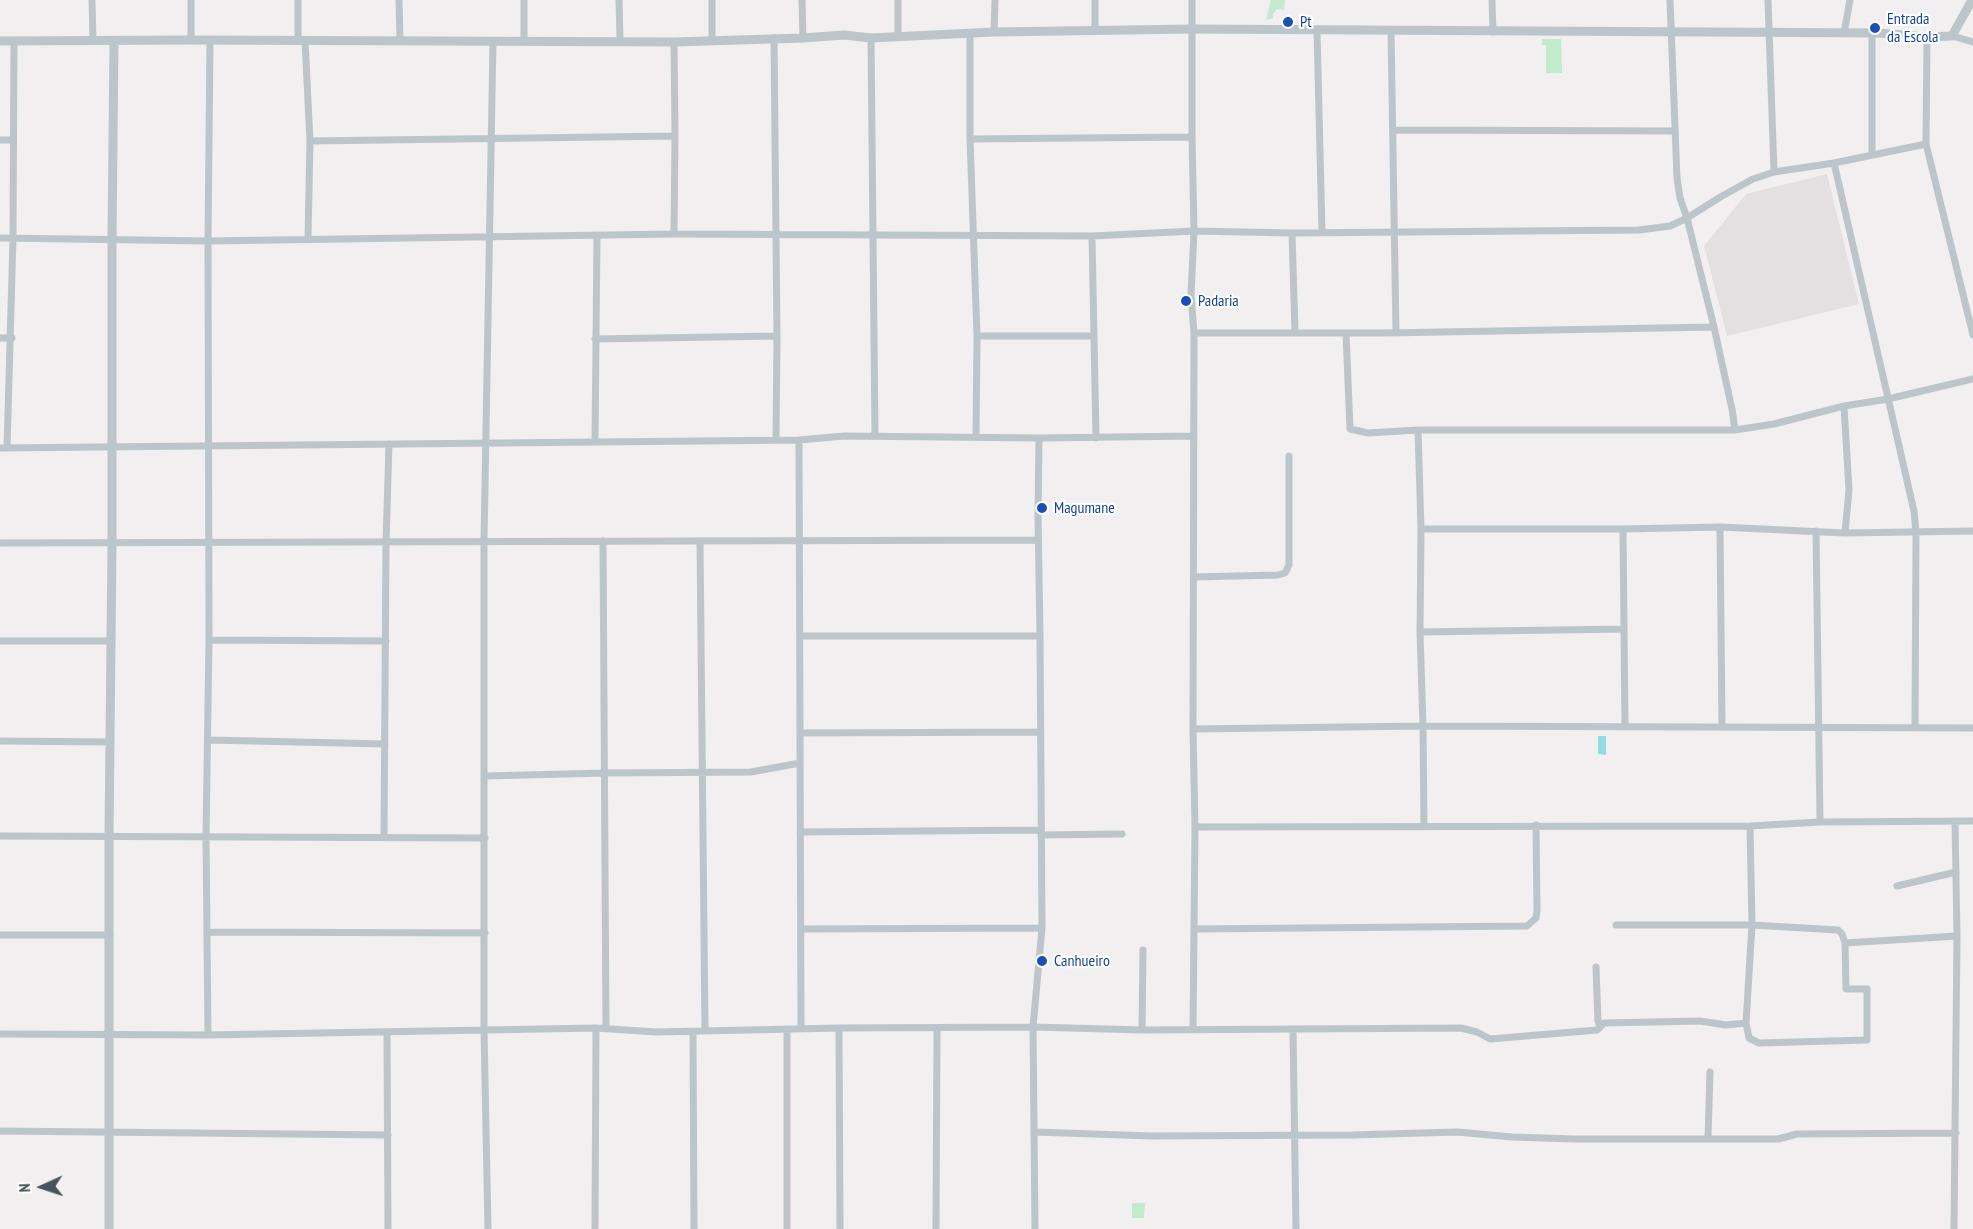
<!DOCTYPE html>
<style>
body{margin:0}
#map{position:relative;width:1973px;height:1229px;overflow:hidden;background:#f1efef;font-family:"PT Sans Narrow",sans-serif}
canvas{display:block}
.north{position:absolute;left:12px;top:1157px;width:60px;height:60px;-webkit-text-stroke:4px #fff;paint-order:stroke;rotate:267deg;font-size:16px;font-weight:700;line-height:24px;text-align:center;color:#49545a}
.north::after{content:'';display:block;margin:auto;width:21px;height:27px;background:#49545a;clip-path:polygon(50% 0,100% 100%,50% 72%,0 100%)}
</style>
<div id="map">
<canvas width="1973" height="1229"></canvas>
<div class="north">N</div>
</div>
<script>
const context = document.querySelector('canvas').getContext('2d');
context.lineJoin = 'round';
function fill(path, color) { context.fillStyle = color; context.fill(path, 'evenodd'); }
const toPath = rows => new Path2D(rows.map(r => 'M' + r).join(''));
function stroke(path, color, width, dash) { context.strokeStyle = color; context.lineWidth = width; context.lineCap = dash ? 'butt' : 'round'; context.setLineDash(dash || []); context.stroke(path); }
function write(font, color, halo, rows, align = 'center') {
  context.font = font + ' "PT Sans Narrow",sans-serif'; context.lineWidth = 4.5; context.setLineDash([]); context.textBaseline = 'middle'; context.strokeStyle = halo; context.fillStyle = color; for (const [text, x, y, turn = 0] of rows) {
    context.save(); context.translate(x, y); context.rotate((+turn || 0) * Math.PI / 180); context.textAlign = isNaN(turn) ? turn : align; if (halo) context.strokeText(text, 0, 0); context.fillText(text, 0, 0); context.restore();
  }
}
fill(toPath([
 [1827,174,1859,304,1727,336,1704,246,1746,194]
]), '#e2e0e0');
fill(toPath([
 [1271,0,1285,0,1284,10,1277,9,1273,14,1273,18,1266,20],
 [1542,39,1561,39,1562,73,1546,73,1546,45,1542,45],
 [1132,1203,1145,1203,1144,1218,1132,1218]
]), '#c2eacd');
fill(toPath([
 [1598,736,1606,736,1606,755,1598,754]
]), '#93dce3');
stroke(toPath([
 [92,0,93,41],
 [191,0,191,40],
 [298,0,298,41],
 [399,0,400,41],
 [619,0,620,40],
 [712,0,712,41],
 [802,0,803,38],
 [898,0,898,36],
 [1095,0,1095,31],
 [1192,0,1192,137,1194,231,1191,295,1194,333,1193,729,1195,827,1193,1029],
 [1492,0,1493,32],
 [1670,0,1677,178,1680,198,1687,218,1714,327,1732,409,1735,430],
 [1768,0,1774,172],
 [1317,31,1322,232],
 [1391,31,1396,333],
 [994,32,995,0],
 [1844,33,1850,0],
 [1872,33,1872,154],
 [970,34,970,139,977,336,976,437],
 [1952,36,1973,42],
 [1927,37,1926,144,1973,335],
 [774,38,777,336,776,439],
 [871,38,875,436],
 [524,40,524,0],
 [305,41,310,141,308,238],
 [674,42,675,135,674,234],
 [1393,130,1674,131],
 [970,139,1192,137],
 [0,140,13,140],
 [310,141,675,136],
 [1834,163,1914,511,1916,533,1915,728],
 [1292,233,1295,332],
 [1092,236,1096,438],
 [0,238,208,241,674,234,1092,236,1194,231,1292,233,1639,230,1670,226,1687,218,1722,196,1753,179,1774,172,1834,163,1926,144],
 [1194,333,1387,333,1714,327],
 [1346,333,1350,429,1368,433,1418,430,1735,430,1774,424,1844,406,1888,399,1973,379],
 [977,336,1094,336],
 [0,338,12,338],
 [595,339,777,336],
 [1418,430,1421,529,1420,632,1423,726,1424,827],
 [799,440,801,1028],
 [595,442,597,236],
 [0,448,799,440,844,436,1039,438,1194,436],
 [7,448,13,238,14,41],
 [1720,527,1722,727],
 [1421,529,1623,529,1720,527,1845,533,1849,490,1844,406],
 [1623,529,1625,727],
 [1816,531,1820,822],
 [1845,533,1973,531],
 [603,541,606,1028],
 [700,542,705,1031],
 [0,543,1038,540],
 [1194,577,1278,575,1285,573,1289,565,1289,456],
 [1420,632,1624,629],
 [800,636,1040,636],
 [209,640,386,641],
 [0,641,111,641],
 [1193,729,1423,726,1973,728],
 [800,733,1040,732],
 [209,740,385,744],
 [0,741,111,742],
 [485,776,605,773,751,772,800,763],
 [1750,826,1752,925,1746,1023,1749,1038,1759,1043,1867,1040,1867,989,1846,989,1845,943],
 [1195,827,1750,826,1820,822,1973,821],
 [800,832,1041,830],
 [1041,835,1122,834],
 [0,836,485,838],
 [384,837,386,543,389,444],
 [1897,886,1956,872],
 [1616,925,1752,925,1838,930,1842,934,1845,943,1957,936],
 [801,929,1042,928],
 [1194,929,1527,926,1536,918,1537,911,1536,825],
 [208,932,485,933],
 [0,935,110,935],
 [1596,967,1598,1021,1600,1027],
 [839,1028,840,1229],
 [787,1029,787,1229],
 [1293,1029,1296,1229],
 [1142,1030,1143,950],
 [693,1032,694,1229],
 [387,1033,388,1229],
 [0,1034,208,1035,596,1028,656,1032,839,1028,1033,1027,1142,1030,1461,1028,1477,1032,1490,1039,1597,1030,1604,1023,1700,1021,1726,1025,1746,1023],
 [208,1035,206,837,209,640,208,241,210,40],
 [0,1131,388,1135],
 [1035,1132,1152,1136,1352,1135,1457,1132,1512,1137,1575,1139,1778,1139,1797,1134,1956,1133],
 [1708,1138,1710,1072],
 [488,1229,484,1029,484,541,493,41],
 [595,1229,596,1028],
 [936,1229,937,1029],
 [1035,1229,1033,1027,1042,928,1040,636,1038,516,1039,438],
 [1954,1229,1957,936,1955,821]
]), '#bcc5ca', 7);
stroke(toPath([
 [0,41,191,40,674,42,803,38,844,35,871,38,994,32,1192,29,1878,33,1927,37,1952,36,1972,0],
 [109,1229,109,837,112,543,112,240,114,41]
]), '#bcc5ca', 9);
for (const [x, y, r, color] of [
 [1288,22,6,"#1a4fb4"],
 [1875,28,6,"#1a4fb4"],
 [1186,301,6,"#1a4fb4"],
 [1042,508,6,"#1a4fb4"],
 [1042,961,6,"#1a4fb4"]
]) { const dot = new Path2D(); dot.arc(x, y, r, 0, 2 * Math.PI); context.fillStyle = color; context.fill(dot); stroke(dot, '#fff', 2); }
write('16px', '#164399', '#fff', [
 ["Entrada",1887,19],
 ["da Escola",1887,37],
 ["Pt",1300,22],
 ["Padaria",1198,301],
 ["Magumane",1054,508],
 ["Canhueiro",1054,961]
], 'left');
</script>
